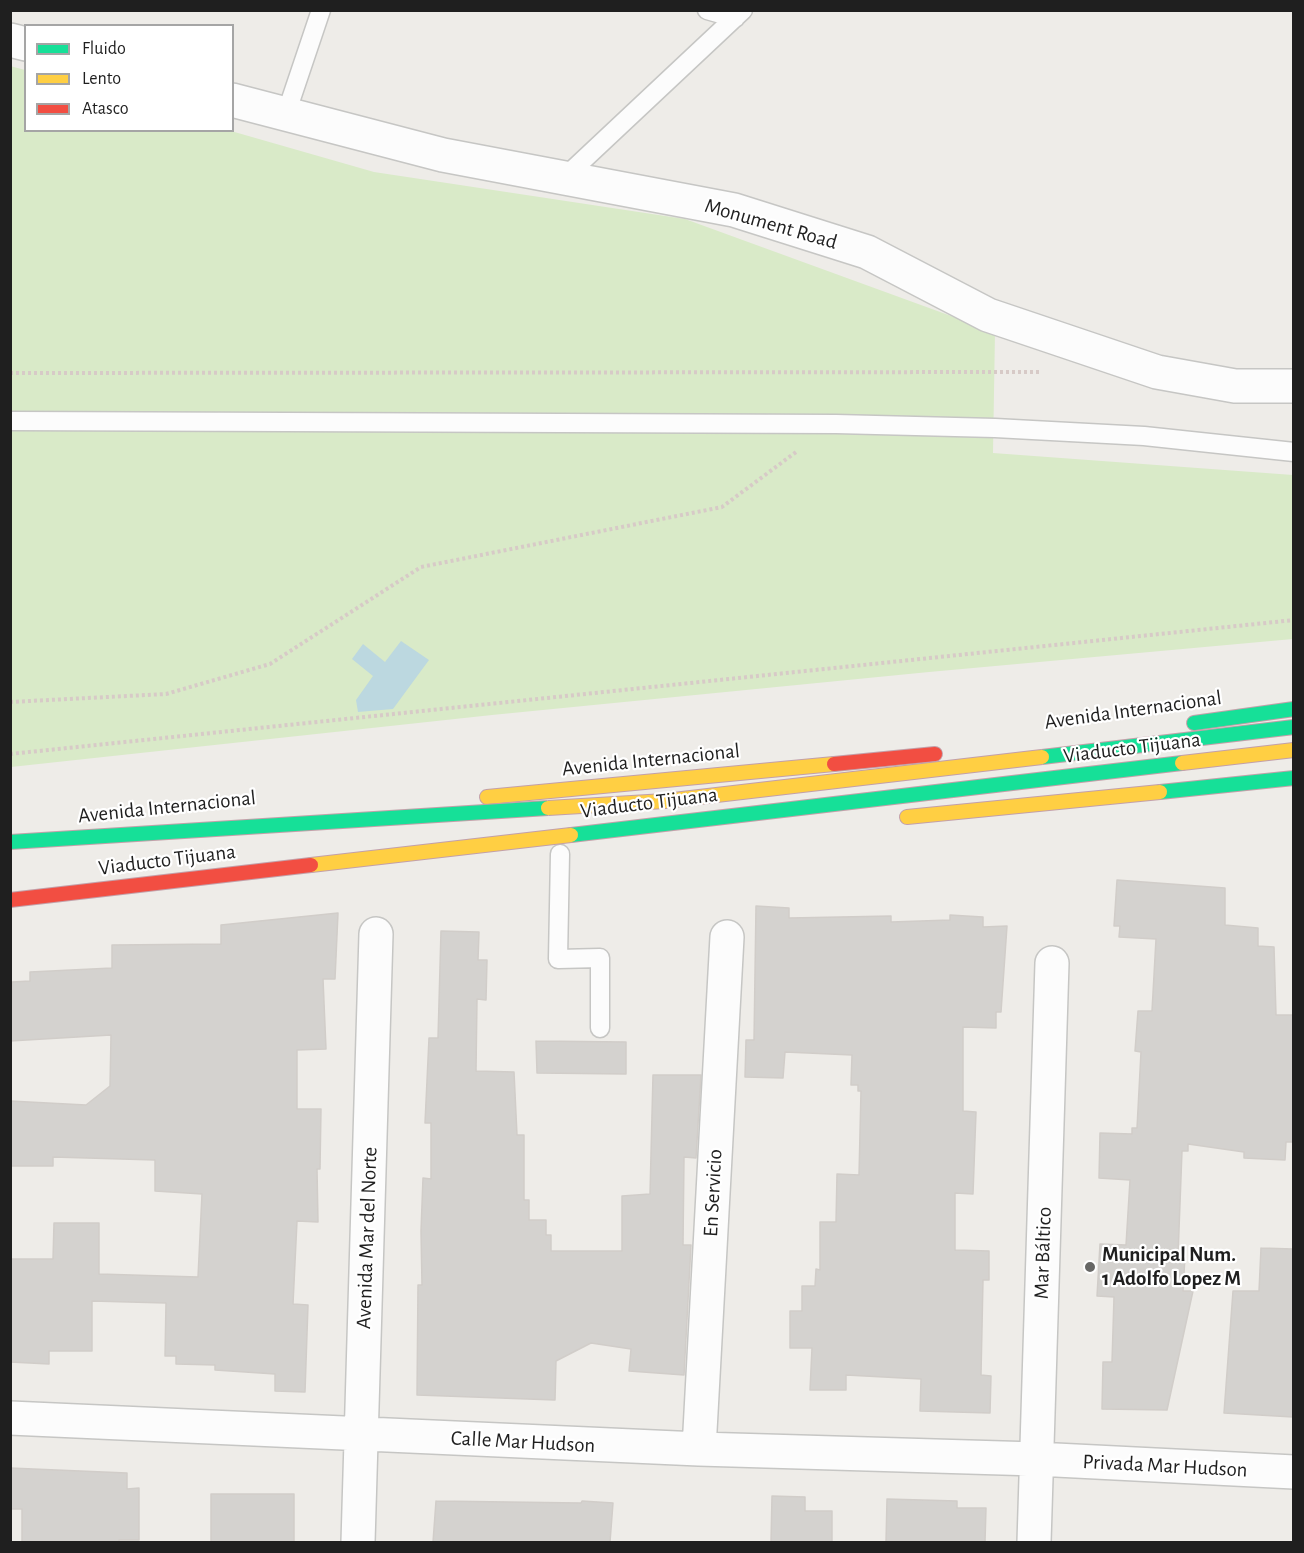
<!DOCTYPE html>
<meta charset="utf-8">
<style>
body{margin:0}
#map{position:relative;width:1304px;height:1553px;overflow:hidden;background:#eeece8;font-family:"Alegreya Sans",sans-serif}
canvas{display:block}
.frame{position:absolute;inset:0;border:12px solid #1f1f1f;pointer-events:none}
.legend{position:absolute;left:24px;top:24px;width:210px;height:108px;box-sizing:border-box;background:#fff;border:2px solid #a5a5a5;margin:0;padding:8px 10px;list-style:none;font-size:18px;color:#1f1f1f}
.legend li{display:flex;align-items:center;gap:12px;height:30px}
.legend b{width:30px;border:2px solid #a5a5a5}
</style>
<div id="map">
<canvas width="1304" height="1553"></canvas>
<div class="frame"></div>
<ul class="legend">
<li><b style="height:8px;background:#16e098"></b>Fluido</li>
<li><b style="height:8px;background:#ffcf43"></b>Lento</li>
<li><b style="height:8px;background:#f24e42"></b>Atasco</li>
</ul>
</div>
<script>
const context = document.querySelector('canvas').getContext('2d');
context.lineJoin = 'round';
function fill(path, color) { context.fillStyle = color; context.fill(path, 'evenodd'); }
const toPath = rows => new Path2D(rows.map(r => 'M' + r).join(''));
function stroke(path, color, width, dash) { context.strokeStyle = color; context.lineWidth = width; context.lineCap = dash ? 'butt' : 'round'; context.setLineDash(dash || []); context.stroke(path); }
function write(font, color, halo, rows, align = 'center') {
  context.font = font + ' "Alegreya Sans",sans-serif'; context.lineWidth = 4.5; context.setLineDash([]); context.textBaseline = 'middle'; context.strokeStyle = halo; context.fillStyle = color; for (const [text, x, y, turn = 0] of rows) {
    context.save(); context.translate(x, y); context.rotate((+turn || 0) * Math.PI / 180); context.textAlign = isNaN(turn) ? turn : align; if (halo) context.strokeText(text, 0, 0); context.fillText(text, 0, 0); context.restore();
  }
}
fill(toPath([
 [10,66,25,70,26,130,231,131,374,172,685,219,995,332,993,453,1293,475,1293,639,929,672,492,715,11,767]
]), '#d9eac8');
fill(toPath([
 [401,641,429,660,393,709,358,712,356,700,373,676,352,659,363,644,385,662]
]), '#bcd8e0');
const building = toPath([
 [1117,880,1225,888,1225,925,1258,928,1258,946,1274,947,1276,1015,1293,1015,1293,1142,1286,1142,1285,1160,1244,1158,1244,1152,1188,1144,1188,1151,1182,1151,1178,1256,1185,1256,1183,1291,1193,1291,1167,1410,1102,1409,1103,1362,1112,1362,1114,1297,1097,1296,1100,1244,1126,1245,1130,1180,1099,1178,1100,1133,1132,1134,1132,1128,1137,1128,1141,1052,1135,1051,1138,1011,1152,1011,1156,939,1119,937,1120,926,1114,926,1117,880],
 [756,906,789,908,789,918,891,916,891,922,950,920,950,915,983,917,983,927,1007,926,1001,1012,996,1012,996,1028,963,1027,963,1111,976,1112,973,1194,955,1193,955,1250,989,1251,989,1280,983,1280,981,1375,991,1376,990,1413,920,1411,921,1379,846,1375,846,1390,810,1390,812,1348,790,1348,790,1311,802,1311,802,1286,815,1286,816,1269,820,1270,820,1222,836,1222,837,1174,859,1175,861,1091,858,1091,858,1085,851,1085,852,1055,785,1052,783,1078,745,1077,746,1040,754,1040,756,906],
 [338,913,335,979,323,979,326,1049,297,1050,297,1109,321,1109,320,1169,317,1169,318,1222,297,1221,293,1304,308,1305,305,1392,275,1391,275,1374,215,1370,215,1365,176,1364,176,1356,165,1356,166,1303,92,1301,92,1351,49,1351,49,1364,10,1362,10,1259,53,1259,54,1223,99,1223,99,1274,198,1277,202,1194,155,1191,155,1160,53,1157,53,1166,10,1166,10,1101,86,1105,110,1086,111,1035,10,1041,12,982,30,981,30,972,112,968,112,945,221,944,221,925,338,913],
 [441,931,479,932,478,960,487,960,486,1000,477,999,476,1071,514,1072,517,1135,524,1135,524,1200,529,1200,529,1220,546,1220,546,1235,551,1235,551,1251,622,1251,622,1196,650,1194,653,1075,701,1075,696,1158,684,1157,683,1245,691,1245,684,1375,629,1371,631,1349,591,1343,556,1361,555,1400,417,1395,418,1285,422,1285,421,1231,423,1178,431,1179,431,1123,425,1123,429,1038,438,1038,441,931],
 [536,1041,626,1042,626,1074,537,1073,536,1041],
 [1261,1248,1293,1249,1293,1417,1224,1413,1233,1291,1259,1291,1261,1248],
 [10,1468,127,1473,127,1489,139,1488,139,1540,119,1540,119,1542,22,1542,22,1509,10,1509,10,1468],
 [211,1494,294,1494,294,1542,211,1542,211,1494],
 [772,1496,805,1497,805,1511,832,1511,832,1542,771,1542,772,1496],
 [887,1499,957,1501,957,1508,986,1508,985,1542,886,1542,887,1499],
 [436,1501,581,1503,582,1501,613,1503,610,1542,433,1542,436,1501]
]);
fill(building, '#d4d2cf');
stroke(building, '#d1cdc9', 1.5);
const lane = toPath([
 [707,10,735,18],
 [286,114,321,10],
 [564,178,743,10],
 [10,421,836,424,995,428,1144,436,1294,452],
 [560,854,558,959,600,958,600,1028]
]);
const street = toPath([
 [10,40,26,44],
 [232,100,443,155,734,210,867,252,988,315,1157,372,1235,386,1294,386],
 [10,1418,699,1449,1036,1459,1294,1472],
 [699,1449,727,937],
 [358,1542,376,934],
 [1034,1542,1052,963]
]);
const fast = toPath([
 [1194,723,1294,709],
 [1160,792,1294,778],
 [571,835,1182,763]
]);
const slow = toPath([
 [1182,763,1294,750],
 [487,797,834,764],
 [907,817,1160,792],
 [311,865,571,835]
]);
const jam = toPath([
 [834,764,935,754],
 [10,900,311,865]
]);
stroke(lane, '#c6c6c4', 21);
stroke(street, '#c6c6c4', 36);
stroke(fast, '#c3a0a9', 16);
stroke(slow, '#c3a0a9', 16);
stroke(jam, '#c3a0a9', 16);
stroke(toPath([
 [10,373,1039,372],
 [10,702,166,694,270,664,421,567,722,507,796,452],
 [10,754,1294,620]
]), '#d7cac7', 4, [3, 3]);
stroke(lane, '#fcfcfc', 18);
stroke(street, '#fcfcfc', 33);
stroke(fast, '#16e098', 14);
stroke(slow, '#ffcf43', 14);
stroke(jam, '#f24e42', 14);
const fastBridge = toPath([
 [1042,757,1294,727],
 [10,842,548,808]
]);
const slowBridge = toPath([
 [548,808,665,801,1042,757]
]);
stroke(fastBridge, '#c3a0a9', 16, []);
stroke(slowBridge, '#c3a0a9', 16, []);
stroke(fastBridge, '#16e098', 14);
stroke(slowBridge, '#ffcf43', 14);
for (const [x, y, r, color] of [
 [1090,1267,6,"#676765"]
]) { const dot = new Path2D(); dot.arc(x, y, r, 0, 2 * Math.PI); context.fillStyle = color; context.fill(dot); stroke(dot, '#fff', 2); }
write('21px', '#1f1f1f', '#fff', [
 ["Monument Road",771,224,16],
 ["Avenida Internacional",1133,710,-8],
 ["Viaducto Tijuana",1132,748,-7],
 ["Avenida Internacional",651,760,-6],
 ["Viaducto Tijuana",649,803,-7],
 ["Avenida Internacional",167,807,-6],
 ["Viaducto Tijuana",167,860,-7],
 ["En Servicio",713,1193,-87],
 ["Avenida Mar del Norte",367,1238,-88],
 ["Mar Báltico",1043,1253,-88],
 ["Calle Mar Hudson",523,1442,3],
 ["Privada Mar Hudson",1165,1466,3]
]);
write('bold 21px', '#1f1f1f', '#fff', [
 ["Municipal Num.",1102,1255],
 ["1 Adolfo Lopez M",1102,1279]
], 'left');
</script>
